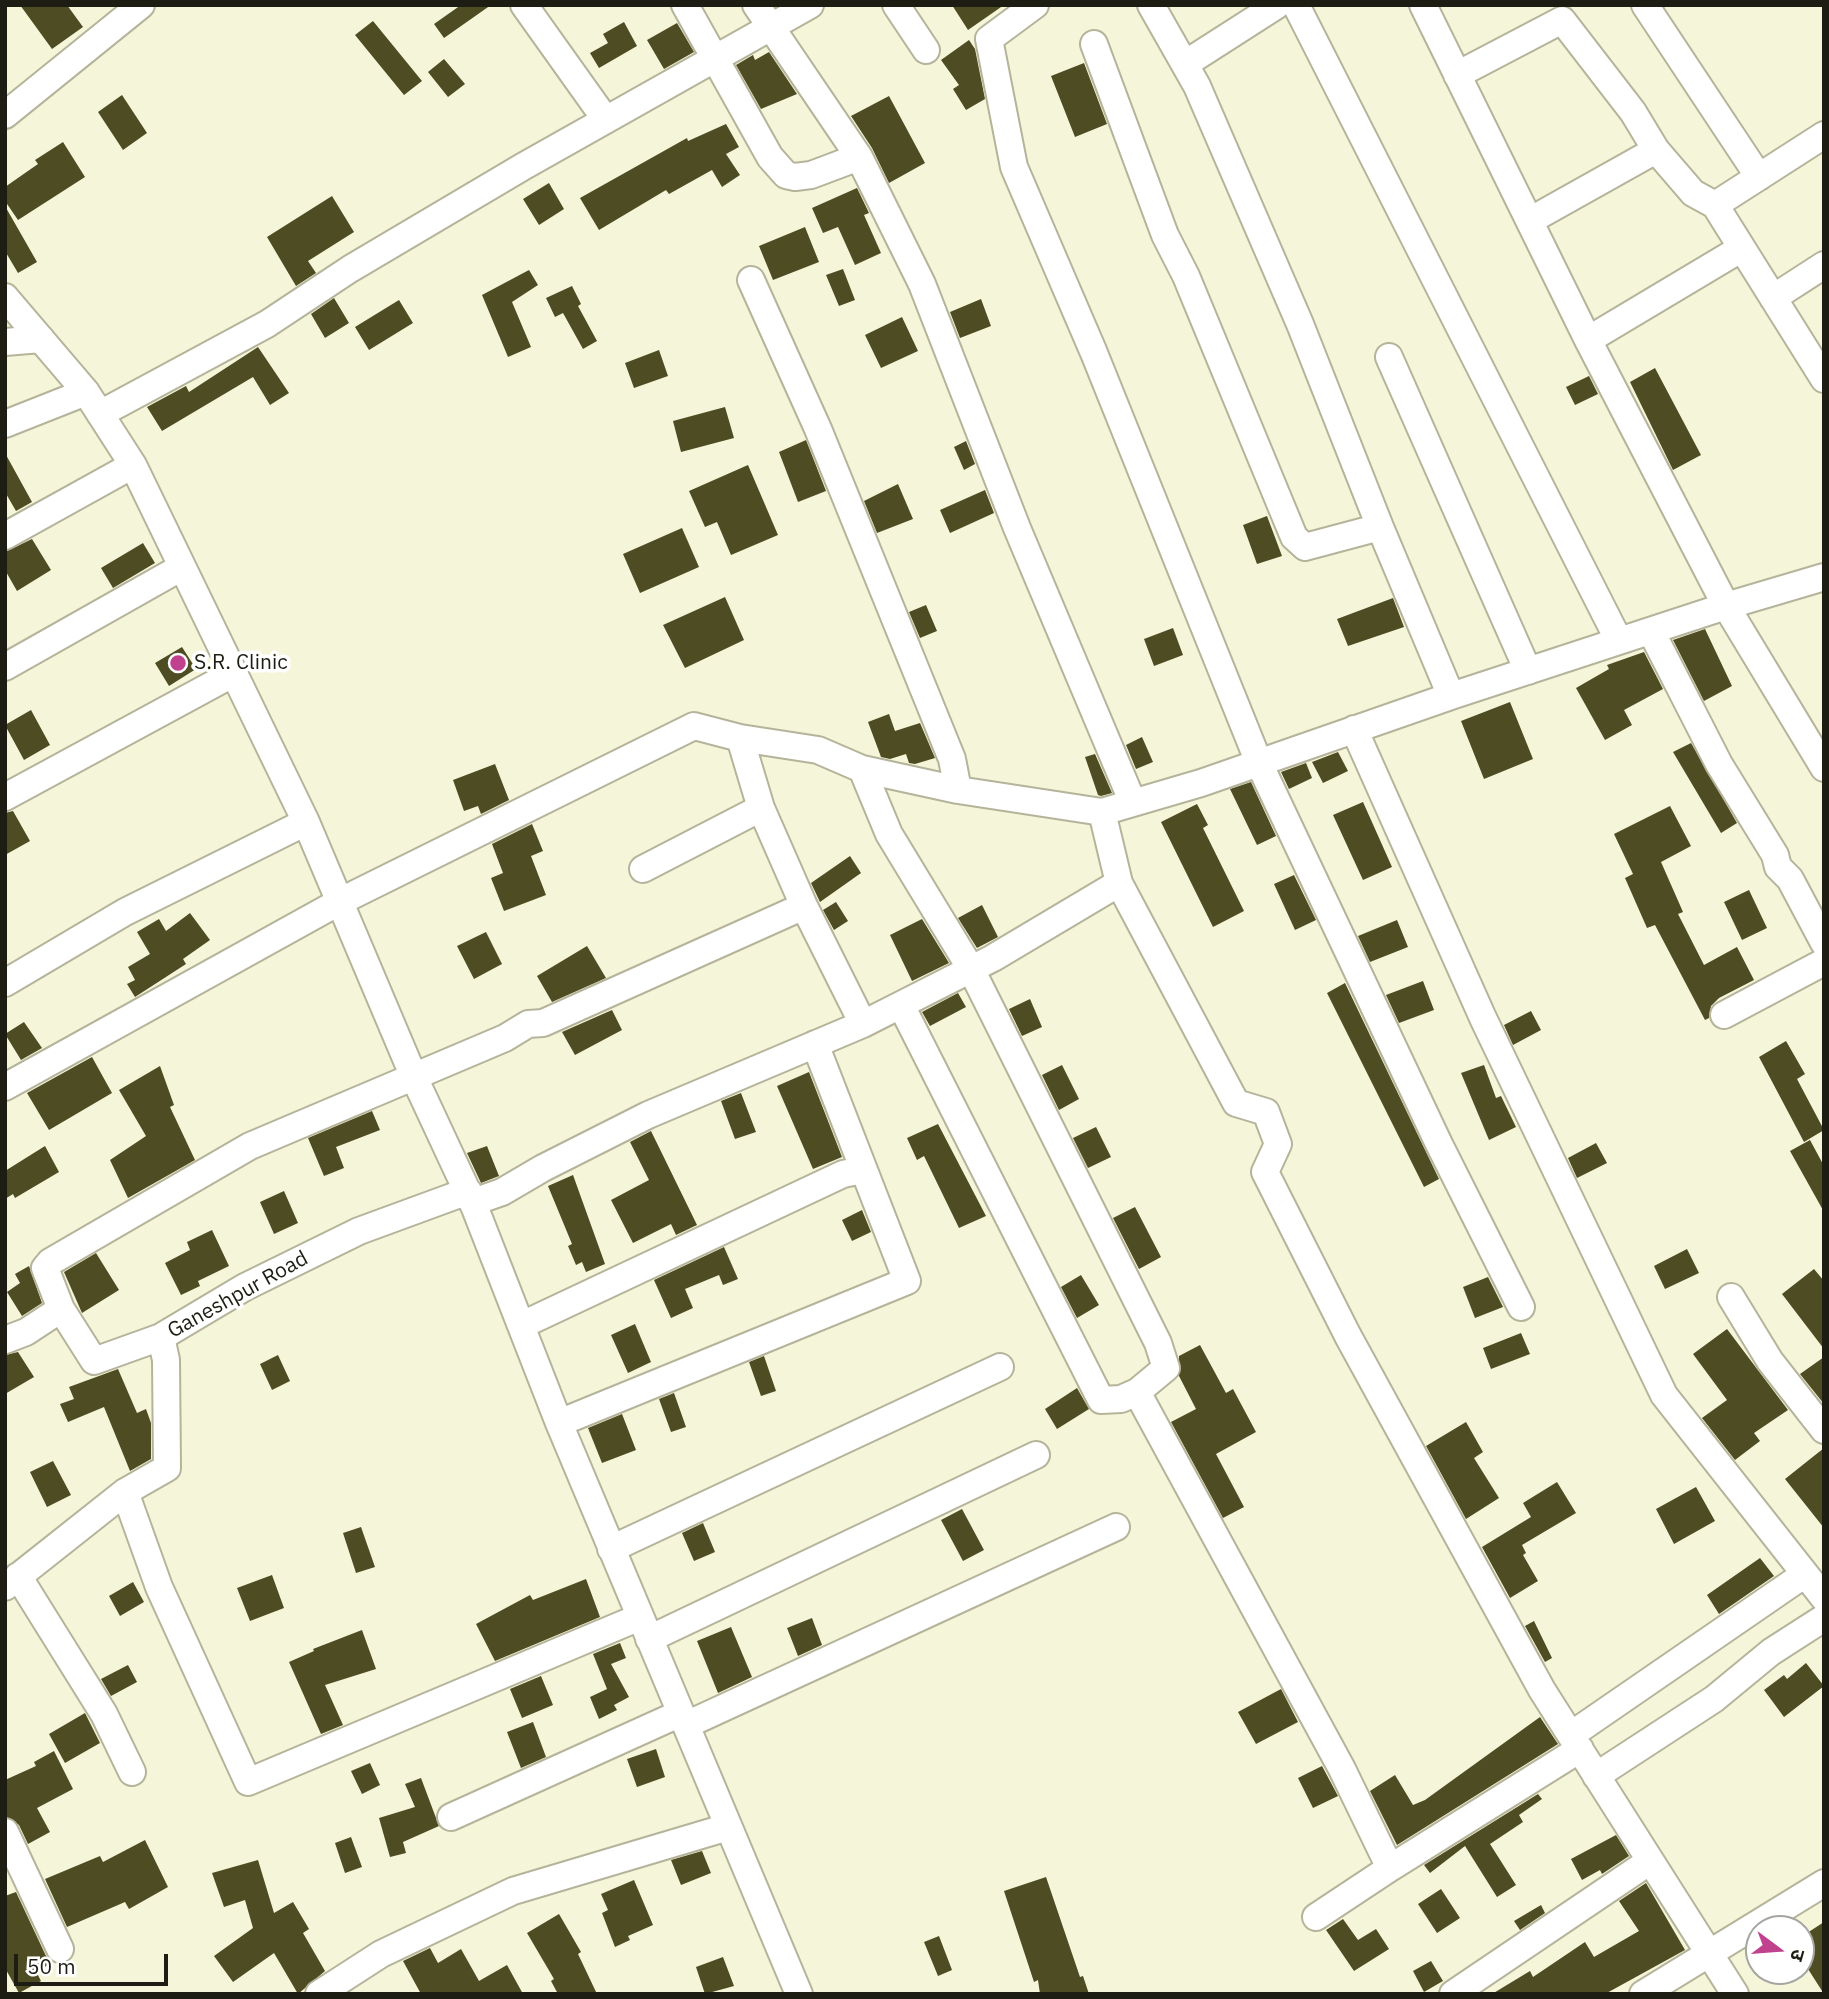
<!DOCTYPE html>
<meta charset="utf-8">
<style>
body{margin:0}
#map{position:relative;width:1829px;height:1999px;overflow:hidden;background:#f5f5da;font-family:"IBM Plex Sans","Noto Sans Devanagari",sans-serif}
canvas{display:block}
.frame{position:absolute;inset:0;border:7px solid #1d1d13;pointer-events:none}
.north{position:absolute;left:1745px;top:1915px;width:70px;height:70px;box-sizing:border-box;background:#fff;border:2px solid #a5a5a1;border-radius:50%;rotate:106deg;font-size:19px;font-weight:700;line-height:28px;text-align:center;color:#1d1d13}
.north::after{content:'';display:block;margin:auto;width:24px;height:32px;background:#c0428f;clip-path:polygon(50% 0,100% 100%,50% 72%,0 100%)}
.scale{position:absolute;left:14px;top:1954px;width:154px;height:32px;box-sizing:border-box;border:4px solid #1d1d13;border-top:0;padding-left:9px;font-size:21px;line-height:24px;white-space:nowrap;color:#1d1d13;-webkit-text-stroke:5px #fff;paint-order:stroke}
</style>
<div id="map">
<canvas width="1829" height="1999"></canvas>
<div class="frame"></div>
<div class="north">उ</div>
<div class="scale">50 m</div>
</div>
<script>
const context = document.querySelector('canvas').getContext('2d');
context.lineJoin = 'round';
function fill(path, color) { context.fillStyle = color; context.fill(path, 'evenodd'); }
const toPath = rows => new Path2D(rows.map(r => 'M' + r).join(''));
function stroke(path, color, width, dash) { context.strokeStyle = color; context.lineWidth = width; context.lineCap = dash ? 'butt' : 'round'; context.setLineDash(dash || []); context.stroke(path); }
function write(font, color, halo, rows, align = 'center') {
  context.font = font + ' "IBM Plex Sans",sans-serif'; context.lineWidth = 7; context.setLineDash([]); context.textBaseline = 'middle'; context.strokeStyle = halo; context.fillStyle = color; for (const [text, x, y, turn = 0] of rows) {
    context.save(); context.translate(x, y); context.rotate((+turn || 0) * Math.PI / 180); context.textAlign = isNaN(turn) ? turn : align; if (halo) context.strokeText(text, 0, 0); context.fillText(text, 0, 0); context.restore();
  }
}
fill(toPath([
 [20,5,67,5,83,27,52,49],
 [461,5,491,5,444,38,434,24],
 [952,5,1004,5,968,30],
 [373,21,422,81,404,95,355,35],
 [624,22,637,46,599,68,590,53,608,43,603,34],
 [677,23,694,52,664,69,647,40],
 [969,40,975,49,985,99,966,110,953,89,959,85,941,60],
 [769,52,797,94,761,109,736,65,753,55,755,60],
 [444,59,465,84,448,97,428,72],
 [1084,63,1107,124,1075,137,1051,76],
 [122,95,147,133,123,150,98,112],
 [889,96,925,163,889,183,872,148,851,116],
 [726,124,739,147,726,154,740,175,722,187,712,170,669,194,666,190,599,230,580,198,687,138,688,141],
 [63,142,85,177,18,220,5,201,5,187,38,164,35,160],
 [549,183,564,209,539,225,523,199],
 [857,188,869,213,864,215,881,253,855,265,838,227,823,233,812,208],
 [332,196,354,232,308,261,316,273,296,286,267,237],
 [5,206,37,262,18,273,5,251],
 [805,227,819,262,773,280,759,246],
 [843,269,855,300,839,306,826,275],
 [529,270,538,285,512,302,531,347,508,357,482,295],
 [572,286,581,304,578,306,597,341,583,349,563,313,555,317,546,298],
 [334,298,349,323,325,338,311,314],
 [981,299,991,326,960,338,950,312],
 [399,300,413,323,369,350,355,327],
 [902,317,918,351,881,368,865,335],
 [258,347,289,393,270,405,253,377,162,431,147,407,186,386,189,392],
 [659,350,668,376,634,388,625,363],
 [1655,368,1701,455,1673,470,1630,382],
 [1589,376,1598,394,1575,405,1566,387],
 [725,407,734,438,681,452,673,421],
 [806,440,826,491,798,502,779,452],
 [966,441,975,464,964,470,954,447],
 [5,453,32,502,16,511,5,492],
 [748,465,778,535,731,555,717,522,705,527,689,491],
 [898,484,913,519,877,533,864,501],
 [985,490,994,513,950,533,940,510],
 [1267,516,1282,556,1257,564,1243,525],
 [682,528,699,567,640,593,623,554],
 [32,539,51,570,17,591,5,570,5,552],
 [143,543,155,563,113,588,101,568],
 [725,597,744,640,685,668,663,625],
 [1393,598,1404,627,1348,646,1337,619],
 [926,605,937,631,920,638,909,612],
 [1173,628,1183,655,1154,666,1144,639],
 [1705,629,1732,686,1704,701,1673,640],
 [182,647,196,669,169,686,155,663],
 [1644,652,1663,689,1624,710,1632,725,1605,740,1576,688,1609,669,1607,665],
 [1510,702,1533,759,1484,779,1461,721],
 [31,710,50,745,24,760,5,725],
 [889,714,895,731,920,723,935,758,915,764,909,763,906,754,890,759,881,757,868,722],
 [1142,737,1153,762,1136,769,1126,745],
 [1691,743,1737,823,1721,833,1673,752],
 [1338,752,1348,771,1323,783,1312,762],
 [1095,754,1112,793,1101,796,1098,795,1085,757],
 [1306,763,1312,778,1289,789,1281,772],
 [495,764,509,800,481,814,478,806,464,811,453,780],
 [1251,782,1276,836,1257,845,1230,789],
 [1363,802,1392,867,1363,880,1333,815],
 [1197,804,1208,825,1203,828,1244,911,1213,927,1161,822],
 [1670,806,1691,846,1661,862,1683,912,1678,914,1704,965,1737,947,1754,980,1719,998,1711,1006,1709,1018,1705,1020,1655,925,1647,928,1625,878,1633,874,1614,834],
 [13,811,30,841,5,855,5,813],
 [532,824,543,851,531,856,546,895,504,911,491,878,503,873,492,844],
 [850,856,861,873,820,902,811,883],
 [1294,875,1316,920,1295,930,1274,884],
 [1749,890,1767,928,1742,940,1724,902],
 [836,902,848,921,834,930,823,910],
 [982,905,998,937,977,948,958,918],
 [190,913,210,940,183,959,186,964,135,997,127,984,135,980,128,967,150,954,137,932,159,919,166,931],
 [922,919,949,963,912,981,890,935],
 [1397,920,1408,947,1370,962,1358,936],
 [486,932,502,964,474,979,457,946],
 [587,946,606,978,552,1002,537,976],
 [1423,981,1434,1010,1399,1023,1386,995],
 [1345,983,1439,1179,1424,1187,1327,993],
 [958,993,966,1007,930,1026,922,1012],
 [1030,999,1042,1027,1022,1036,1009,1009],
 [612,1010,622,1030,575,1055,562,1032],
 [1531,1011,1541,1030,1513,1045,1504,1025],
 [24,1022,42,1048,21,1060,5,1034],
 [1786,1041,1805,1074,1797,1079,1824,1130,1804,1142,1759,1057],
 [92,1057,112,1093,49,1130,27,1093],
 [1062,1065,1079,1099,1059,1110,1042,1075],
 [1484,1065,1496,1098,1501,1096,1516,1127,1489,1140,1461,1073],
 [160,1066,174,1105,170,1107,195,1160,128,1198,110,1160,146,1136,119,1090],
 [809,1072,842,1157,813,1169,777,1086],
 [741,1093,756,1132,735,1139,721,1101],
 [372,1111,380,1130,336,1147,344,1168,324,1176,308,1138],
 [938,1124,986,1216,959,1228,924,1156,917,1160,907,1138],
 [1096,1127,1111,1157,1088,1168,1073,1138],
 [651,1131,697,1225,676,1235,671,1224,633,1243,611,1200,649,1180,630,1142],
 [1810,1140,1824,1166,1824,1212,1790,1151],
 [1596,1143,1607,1163,1577,1178,1568,1158],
 [45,1146,59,1172,15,1198,13,1194,5,1199,5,1171],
 [487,1146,499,1176,481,1183,467,1153],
 [573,1175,605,1264,586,1272,582,1262,576,1265,568,1246,572,1244,548,1186],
 [284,1191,298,1223,274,1234,260,1202],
 [1135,1207,1161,1257,1139,1269,1113,1218],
 [862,1210,871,1232,852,1241,842,1220],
 [212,1230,229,1266,198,1281,200,1286,181,1295,165,1263,190,1250,187,1242],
 [724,1247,738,1279,723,1285,719,1275,685,1289,693,1308,671,1318,654,1280],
 [1687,1249,1699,1273,1665,1289,1654,1266],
 [96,1253,119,1290,82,1313,64,1272],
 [29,1266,42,1303,22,1316,7,1292,20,1283,15,1274],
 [1814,1269,1824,1281,1824,1349,1782,1294],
 [1081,1275,1099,1305,1077,1318,1061,1287],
 [1488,1277,1503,1307,1475,1318,1463,1287],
 [635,1324,651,1362,628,1373,611,1335],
 [1727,1329,1788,1410,1754,1433,1760,1441,1735,1460,1702,1418,1727,1400,1693,1354],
 [1521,1333,1530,1354,1491,1369,1483,1348],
 [1200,1345,1226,1393,1233,1389,1256,1432,1216,1454,1244,1507,1223,1518,1171,1422,1196,1409,1179,1376,1179,1356],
 [18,1352,34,1377,5,1394,5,1355],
 [278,1355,290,1381,272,1390,260,1364],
 [764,1356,776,1391,761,1396,749,1362],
 [1824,1357,1824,1404,1800,1374],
 [118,1369,137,1413,146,1409,151,1423,151,1459,130,1471,104,1407,68,1422,60,1404,74,1399,69,1387],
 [1077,1388,1089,1409,1057,1429,1045,1409],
 [674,1393,686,1427,671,1432,659,1399],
 [622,1414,636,1450,602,1463,588,1428],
 [1466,1422,1483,1452,1474,1458,1499,1498,1466,1519,1426,1446],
 [1824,1448,1824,1528,1785,1479],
 [53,1461,71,1495,47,1507,30,1472],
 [1557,1482,1576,1513,1522,1545,1526,1553,1523,1555,1538,1581,1510,1598,1482,1547,1531,1517,1523,1503],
 [1696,1487,1715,1521,1674,1544,1656,1509],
 [962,1509,984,1550,963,1561,941,1520],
 [703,1523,715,1552,694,1561,682,1533],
 [361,1527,375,1567,356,1573,343,1533],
 [1760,1558,1774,1576,1719,1614,1707,1595],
 [272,1575,284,1608,250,1621,237,1588],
 [586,1579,600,1617,495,1661,476,1624,530,1595,533,1600],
 [133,1582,144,1602,120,1616,109,1596],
 [812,1618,822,1645,798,1656,787,1628],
 [1534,1621,1552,1658,1545,1662,1525,1626],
 [731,1627,752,1677,718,1693,697,1641],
 [362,1630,376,1669,325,1685,343,1725,321,1734,289,1662,314,1651,313,1649],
 [620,1643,626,1658,611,1664,629,1697,614,1705,617,1710,599,1719,590,1697,607,1689,593,1654],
 [1806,1663,1824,1686,1784,1717,1764,1690,1784,1675,1787,1679],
 [128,1665,137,1682,111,1696,101,1679],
 [541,1676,553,1705,522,1718,510,1689],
 [1281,1689,1298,1722,1256,1744,1238,1712],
 [85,1713,100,1743,65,1763,49,1734],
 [1540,1717,1558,1744,1397,1845,1370,1791,1395,1775,1413,1805,1425,1800],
 [533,1722,546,1757,521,1768,507,1732],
 [656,1749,665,1777,637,1787,627,1759],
 [54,1751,73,1789,37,1808,50,1832,28,1844,19,1825,5,1816,5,1780,36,1766,34,1762],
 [370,1763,380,1785,362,1794,351,1771],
 [1322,1766,1338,1796,1313,1808,1298,1778],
 [421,1778,439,1826,403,1842,406,1853,390,1857,379,1818,415,1807,405,1784],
 [1538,1794,1542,1799,1519,1815,1523,1822,1490,1844,1516,1885,1497,1897,1465,1846,1430,1873,1424,1865],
 [1616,1835,1629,1856,1602,1874,1600,1870,1582,1880,1571,1859],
 [351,1837,362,1867,345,1873,335,1843],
 [145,1840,168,1887,129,1909,125,1902,67,1927,45,1879,100,1856,103,1862],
 [702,1851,711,1873,681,1885,671,1860],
 [258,1860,274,1913,293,1902,309,1929,303,1933,325,1971,298,1994,274,1953,233,1982,214,1956,253,1928,245,1900,224,1907,212,1873],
 [1046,1877,1080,1977,1083,1976,1089,1994,1040,1994,1038,1980,1034,1982,1004,1891],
 [634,1880,653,1925,628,1936,630,1940,615,1947,602,1913,608,1910,601,1894],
 [1646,1883,1685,1950,1605,1994,1492,1994,1530,1971,1533,1977,1585,1942,1594,1957,1639,1931,1619,1901],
 [1441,1889,1460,1918,1437,1933,1418,1904],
 [16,1892,46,1956,53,1963,36,1971,41,1981,19,1993,5,1968,5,1896],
 [1541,1905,1545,1913,1520,1930,1514,1921],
 [559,1914,581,1952,578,1954,597,1994,558,1994,551,1981,554,1979,527,1933],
 [1343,1919,1358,1940,1376,1929,1389,1949,1354,1971,1326,1930],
 [1824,1922,1824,1994,1801,1958,1801,1937],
 [939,1936,952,1970,938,1976,924,1942],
 [430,1948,438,1963,461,1949,479,1981,507,1965,523,1994,421,1994,403,1961],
 [723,1957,734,1986,705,1994,696,1967],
 [1431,1961,1443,1981,1424,1992,1413,1971]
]), '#4e4c22');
const minor = toPath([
 [524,5,606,120],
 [685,5,770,157,786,175,795,177,811,175,859,157],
 [756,5,859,157,922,284,1017,528,1133,803],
 [896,5,926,50],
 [1035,5,989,39,1014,167,1094,353,1259,763,1439,1144,1521,1307],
 [1296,5,1619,641],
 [1423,5,1588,340,1726,606,1824,768],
 [1645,5,1759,177],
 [1094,44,1165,235,1186,276,1294,537,1305,547,1380,527],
 [1185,64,1277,5],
 [1457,75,1562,20,1633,112,1656,150,1693,193,1715,205],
 [5,115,141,5],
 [1824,135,1715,205,1824,379],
 [1531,220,1656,150],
 [751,280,818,429,952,759,958,790],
 [5,297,86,392,133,465,306,822,413,1075,475,1208,559,1423,799,1994],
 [1773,298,1824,265],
 [1588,340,1742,248],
 [5,342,41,339],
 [1389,357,1528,671],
 [100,414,267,324,350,269,524,166,810,5],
 [5,424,86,392],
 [5,536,133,465],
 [1651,631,1719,764,1775,855,1778,867,1790,879,1824,943],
 [5,667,182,567],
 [1451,696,1726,606,1824,577],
 [1354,729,1483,1018,1664,1395,1824,1598],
 [862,769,889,834,971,969,1158,1343,1166,1368,1137,1392,1121,1399,1101,1400,901,1005],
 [5,797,234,673],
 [643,869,761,808],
 [1119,883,1236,1103,1266,1112,1278,1144,1265,1172,1348,1336,1542,1690,1735,1994],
 [5,983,125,912,306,822],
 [1724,1015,1824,962],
 [863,1024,993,958,1119,883,1102,812],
 [5,1087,339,902,694,726,740,738],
 [475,1208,482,1199,502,1192,543,1168,648,1115,863,1024,804,906,761,808,740,738,818,750,862,769,958,790,1102,812,1201,783,1451,696,1380,527,1300,324,1197,86,1151,5],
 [1731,1297,1770,1361,1824,1430],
 [61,1309,45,1268,50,1262,250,1146,505,1038,528,1024,543,1023,804,906],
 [522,1325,843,1174,862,1170],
 [5,1340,26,1332,61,1309,94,1361,161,1337,245,1287,359,1231,468,1191],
 [1137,1392,1342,1769,1390,1868,1580,1749],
 [559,1423,907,1281,815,1044],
 [125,1492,159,1587,248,1782,640,1617],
 [611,1549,1000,1367],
 [18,1576,104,1714,132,1772],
 [5,1587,125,1492,167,1468,166,1360,161,1337],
 [649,1639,1036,1455],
 [686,1725,1116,1527],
 [1571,1735,1805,1574],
 [1596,1776,1714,1699,1771,1652,1824,1618],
 [451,1817,681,1713],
 [5,1832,60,1949],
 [1316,1917,1390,1868],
 [319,1994,381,1954,513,1891,728,1827],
 [1453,1994,1650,1861],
 [1643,1994,1824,1883]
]);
stroke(minor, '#b5b49b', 30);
stroke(minor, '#fff', 26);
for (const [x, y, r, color] of [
 [178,663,9,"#c0428f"]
]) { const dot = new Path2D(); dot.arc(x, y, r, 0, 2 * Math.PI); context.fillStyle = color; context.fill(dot); stroke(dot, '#fff', 2.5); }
write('21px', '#1d1d13', '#fff', [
 ["S.R. Clinic",194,663]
], 'left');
write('21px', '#1d1d13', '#fff', [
 ["Ganeshpur Road",238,1295,-29]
]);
</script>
